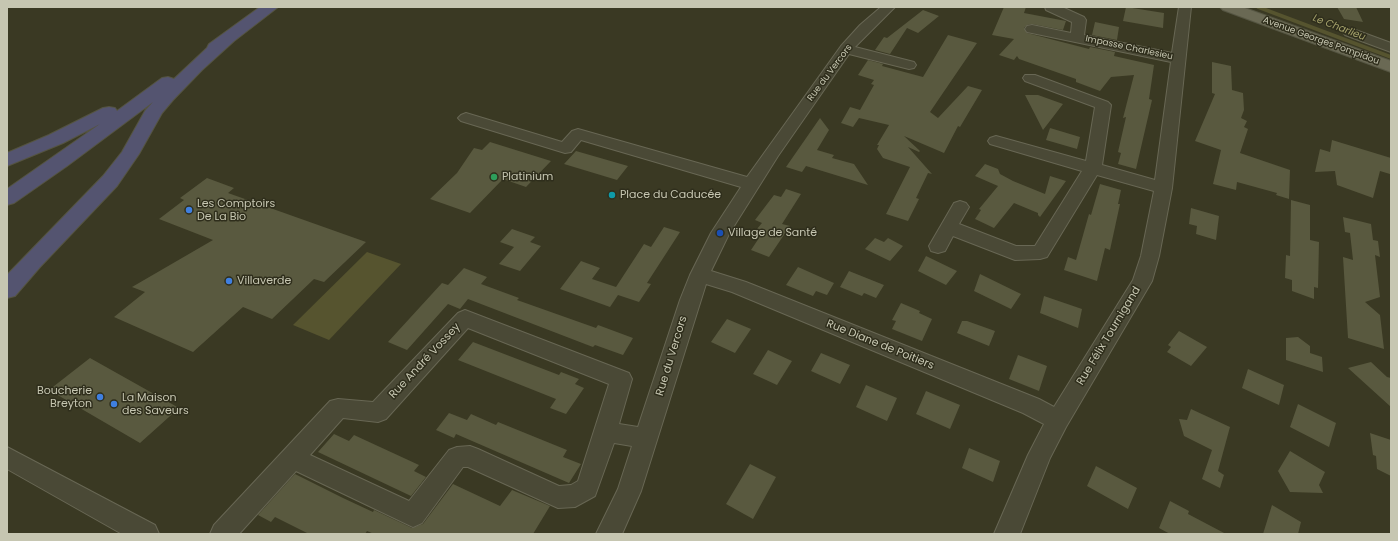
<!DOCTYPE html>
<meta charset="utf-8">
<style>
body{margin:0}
#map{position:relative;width:1398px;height:541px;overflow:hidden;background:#3a3923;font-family:Poppins,sans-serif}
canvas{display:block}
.frame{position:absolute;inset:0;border:8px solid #c6c6b1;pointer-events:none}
</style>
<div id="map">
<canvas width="1398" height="541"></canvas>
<div class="frame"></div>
</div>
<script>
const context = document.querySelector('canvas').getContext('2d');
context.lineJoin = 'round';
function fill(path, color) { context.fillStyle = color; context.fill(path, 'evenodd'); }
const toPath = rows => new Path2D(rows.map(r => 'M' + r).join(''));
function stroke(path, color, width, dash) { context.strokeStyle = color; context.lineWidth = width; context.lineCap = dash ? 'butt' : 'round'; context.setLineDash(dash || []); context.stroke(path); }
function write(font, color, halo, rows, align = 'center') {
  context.font = font + ' Poppins,sans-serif'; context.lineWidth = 3; context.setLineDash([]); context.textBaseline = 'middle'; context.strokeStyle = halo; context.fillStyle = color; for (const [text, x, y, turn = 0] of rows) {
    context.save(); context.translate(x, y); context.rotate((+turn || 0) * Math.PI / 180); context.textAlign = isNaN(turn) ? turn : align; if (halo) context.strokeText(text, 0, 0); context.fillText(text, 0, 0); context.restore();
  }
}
fill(toPath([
 [367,252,401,264,329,340,293,325]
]), '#56542f');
stroke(toPath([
 [1258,7,1391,57]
]), '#56542f', 4);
fill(toPath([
 [1004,7,1026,7,1024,13,1066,21,1063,30,1032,24,1027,25,1024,28,1027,33,1089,49,1090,47,1115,52,1114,56,1154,65,1149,99,1152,100,1136,169,1118,164,1121,153,1118,152,1126,117,1123,118,1134,75,1111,77,1100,91,1076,82,1076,79,1019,59,1017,56,1014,60,999,55,1014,39,992,35],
 [1126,7,1164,13,1163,28,1123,21],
 [1337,7,1356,7,1363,22,1344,19],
 [923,10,939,16,918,33,907,28,890,54,875,50,884,37,887,38],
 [1095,22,1119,27,1117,40,1092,35],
 [948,35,977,43,930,112,938,118,968,86,982,90,960,127,958,126,944,153,904,136,920,151,919,152,908,147,932,174,928,173,916,198,919,199,908,221,886,214,910,167,883,158,877,149,879,145,877,145,889,125,859,118,853,127,841,123,850,107,860,110,874,85,871,84,874,80,858,75,868,60,883,64,882,66,923,77],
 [1212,62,1231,66,1232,90,1243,93,1244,110,1241,118,1247,121,1244,127,1248,129,1240,153,1290,170,1289,199,1276,195,1277,193,1237,182,1236,190,1213,184,1221,150,1195,141,1215,94,1212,93],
 [1025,95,1038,95,1063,104,1043,130],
 [820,118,829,130,817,150,834,155,832,158,854,164,868,185,806,166,802,172,786,167],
 [1050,128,1080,137,1077,149,1046,140],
 [1332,140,1391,158,1391,172,1390,174,1380,171,1373,198,1337,185,1335,171,1315,172,1320,149,1330,152],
 [490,142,551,161,526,187,503,179,470,213,430,199,457,173,474,148,482,150],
 [576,151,628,166,617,180,564,164],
 [985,164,998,169,1000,174,1013,181,1045,194,1050,176,1066,181,1040,217,1038,215,1038,213,1014,203,994,228,975,219,981,210,979,209,998,186,975,176],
 [207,178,234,188,228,193,366,242,324,282,314,279,272,319,243,307,193,352,114,317,145,292,132,287,213,240,159,219,184,200,180,198],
 [1100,184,1121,190,1118,204,1120,204,1110,250,1105,248,1097,281,1064,270,1068,257,1076,260,1089,214,1091,215],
 [786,189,801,194,782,224,790,226,769,257,751,250,763,232,756,230,762,223,755,220,774,195,781,197],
 [1291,200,1310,205,1310,240,1319,242,1318,288,1314,287,1314,299,1292,291,1292,280,1285,278,1286,255,1290,256],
 [1191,208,1219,216,1216,240,1196,234,1197,226,1189,224],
 [1343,217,1371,224,1373,240,1378,241,1380,257,1375,255,1380,297,1365,302,1380,315,1384,349,1348,338,1343,257,1353,260,1350,233,1345,232],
 [664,227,680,232,647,283,651,284,639,302,618,295,610,307,560,289,581,261,600,268,592,279,616,287,644,244,651,247],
 [512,229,535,237,530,242,541,246,520,271,499,264,514,247,500,242],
 [875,238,884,242,888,238,903,246,890,261,865,249],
 [926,256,957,271,946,285,918,271],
 [798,267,834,283,827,295,816,291,813,296,786,285],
 [464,268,487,277,481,284,519,298,517,300,596,328,598,325,633,338,623,355,595,345,593,347,585,344,468,299,460,309,448,304,407,350,388,342,442,283,448,285],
 [849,271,884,285,876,298,864,293,862,296,840,287],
 [980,274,1021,294,1011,309,974,291],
 [1044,296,1082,309,1078,328,1040,313],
 [901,303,920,311,919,313,932,319,922,341,892,329,896,321,892,320],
 [727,319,751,329,735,353,711,342],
 [962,321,967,321,995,331,989,346,957,333],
 [1179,331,1207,347,1191,366,1167,352,1171,347,1168,345],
 [1298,337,1310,346,1310,353,1322,357,1323,372,1286,360,1286,338],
 [473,342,559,375,561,372,579,379,575,384,584,388,566,414,550,408,556,399,458,360],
 [768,350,792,361,777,385,753,374],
 [821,353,850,365,840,384,811,371],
 [1018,355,1047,366,1039,391,1009,379],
 [90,358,179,408,140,443,49,390],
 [1371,362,1387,377,1391,378,1391,407,1348,368],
 [1248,369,1284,385,1279,405,1242,388],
 [866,385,897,398,887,421,856,407],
 [926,391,960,405,950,429,916,414],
 [1298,404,1336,423,1329,447,1290,427],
 [1191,409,1230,427,1218,471,1224,475,1220,488,1202,479,1212,450,1184,436,1179,419,1187,420],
 [449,413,467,420,471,414,496,425,498,422,567,450,563,457,581,464,569,483,456,434,454,438,436,430],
 [1370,433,1391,440,1391,476,1377,469,1376,456,1373,455],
 [334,434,349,441,354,435,419,465,414,471,426,477,411,496,318,452],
 [969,448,1000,461,993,482,962,468],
 [1290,451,1325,472,1319,485,1323,493,1290,492,1278,471],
 [750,464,776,477,753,519,726,504],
 [1096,466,1137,488,1128,509,1087,486],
 [295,474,343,498,373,512,374,510,412,528,423,524,453,484,500,506,512,490,550,506,533,534,374,534,367,531,365,534,309,534,275,517,271,522,258,515],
 [1170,501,1189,511,1188,514,1226,534,1170,534,1159,528],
 [1272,505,1301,522,1298,534,1263,534]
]), '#59593f');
const minor = toPath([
 [881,7,895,7,855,47,914,62,916,65,914,68,909,69,849,54,778,156,729,234,711,271,746,282,1039,399,1054,407,1133,280,1141,256,1154,191,1097,175,1047,257,1040,259,1015,260,953,236,945,251,938,253,931,251,929,246,954,203,960,201,966,203,969,207,959,224,1016,246,1035,246,1082,171,990,144,988,141,990,138,996,136,1086,161,1095,107,1025,81,1023,78,1025,75,1035,75,1108,102,1111,105,1102,165,1155,180,1171,62,1032,33,1027,32,1025,29,1027,26,1032,25,1071,33,1072,22,1046,10,1045,7,1062,7,1084,17,1086,20,1084,35,1172,53,1179,7,1191,7,1172,188,1159,256,1152,281,1066,427,1050,458,1020,534,994,534,1028,455,1044,424,1023,413,732,292,706,284,641,491,622,534,596,534,618,489,632,446,614,443,595,496,575,507,558,508,468,467,463,467,422,523,413,527,296,471,239,534,210,534,214,525,330,401,338,399,373,402,458,313,465,310,629,373,632,379,619,424,638,427,680,300,690,275,711,233,741,187,581,140,571,152,565,153,461,121,458,118,461,115,466,113,562,142,572,131,578,129,747,177,841,46,860,25,881,7],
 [468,328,609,384,578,481,571,485,559,486,478,449,470,446,457,447,449,450,409,501,310,455,343,418,378,422,386,419,468,328],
 [1350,28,1391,43,1391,52,1345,35,1343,32,1345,29,1350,28],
 [7,447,155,525,159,534,122,534,7,469,7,447]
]);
const major = toPath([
 [1220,7,1242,7,1391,61,1391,72,1223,10,1220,7]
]);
const highway = toPath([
 [260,7,278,7,234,41,202,70,173,100,162,113,139,154,117,186,40,267,15,296,7,298,7,275,103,176,122,152,145,111,153,102,67,166,14,203,7,205,7,189,100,124,63,143,7,166,7,153,49,135,103,108,109,107,115,108,117,111,162,78,168,77,174,79,207,48,209,44,260,7]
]);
stroke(minor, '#686754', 2);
stroke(major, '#565643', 2);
stroke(highway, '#555441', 2);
fill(minor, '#4a4936');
fill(major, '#6a6954');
fill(highway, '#545470');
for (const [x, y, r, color] of [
 [494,177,4,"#2e9e5b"],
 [612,195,4,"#0f9aa8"],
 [189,210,4,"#3f7fe0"],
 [720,233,4,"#1a4fb4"],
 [229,281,4,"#3f7fe0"],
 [100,397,4,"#3f7fe0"],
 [114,404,4,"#3f7fe0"]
]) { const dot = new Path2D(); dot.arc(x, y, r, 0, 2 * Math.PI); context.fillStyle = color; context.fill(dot); stroke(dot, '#2f2e1c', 1.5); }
write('9px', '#c6c6b1', '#2f2e1c', [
 ["Avenue Georges Pompidou",1321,41,20],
 ["Impasse Charlesieu",1129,48,12],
 ["Rue du Vercors",830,73,-53]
]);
write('italic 10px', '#a4a16b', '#2f2e1c', [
 ["Le Charlieu",1339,28,21]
]);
write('11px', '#c6c6b1', '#2f2e1c', [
 ["Platinium",502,177],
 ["Place du Caducée",620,195],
 ["Les Comptoirs",197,204],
 ["De La Bio",197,217],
 ["Village de Santé",728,233],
 ["Villaverde",237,281],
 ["Boucherie",92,391,"right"],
 ["Breyton",92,404,"right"],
 ["La Maison",122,398],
 ["des Saveurs",122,411]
], 'left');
write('11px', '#c6c6b1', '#2f2e1c', [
 ["Rue Félix Tournigand",1109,336,-59],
 ["Rue Diane de Poitiers",880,345,22],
 ["Rue du Vercors",672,356,-73],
 ["Rue André Vossey",425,361,-47]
]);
</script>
